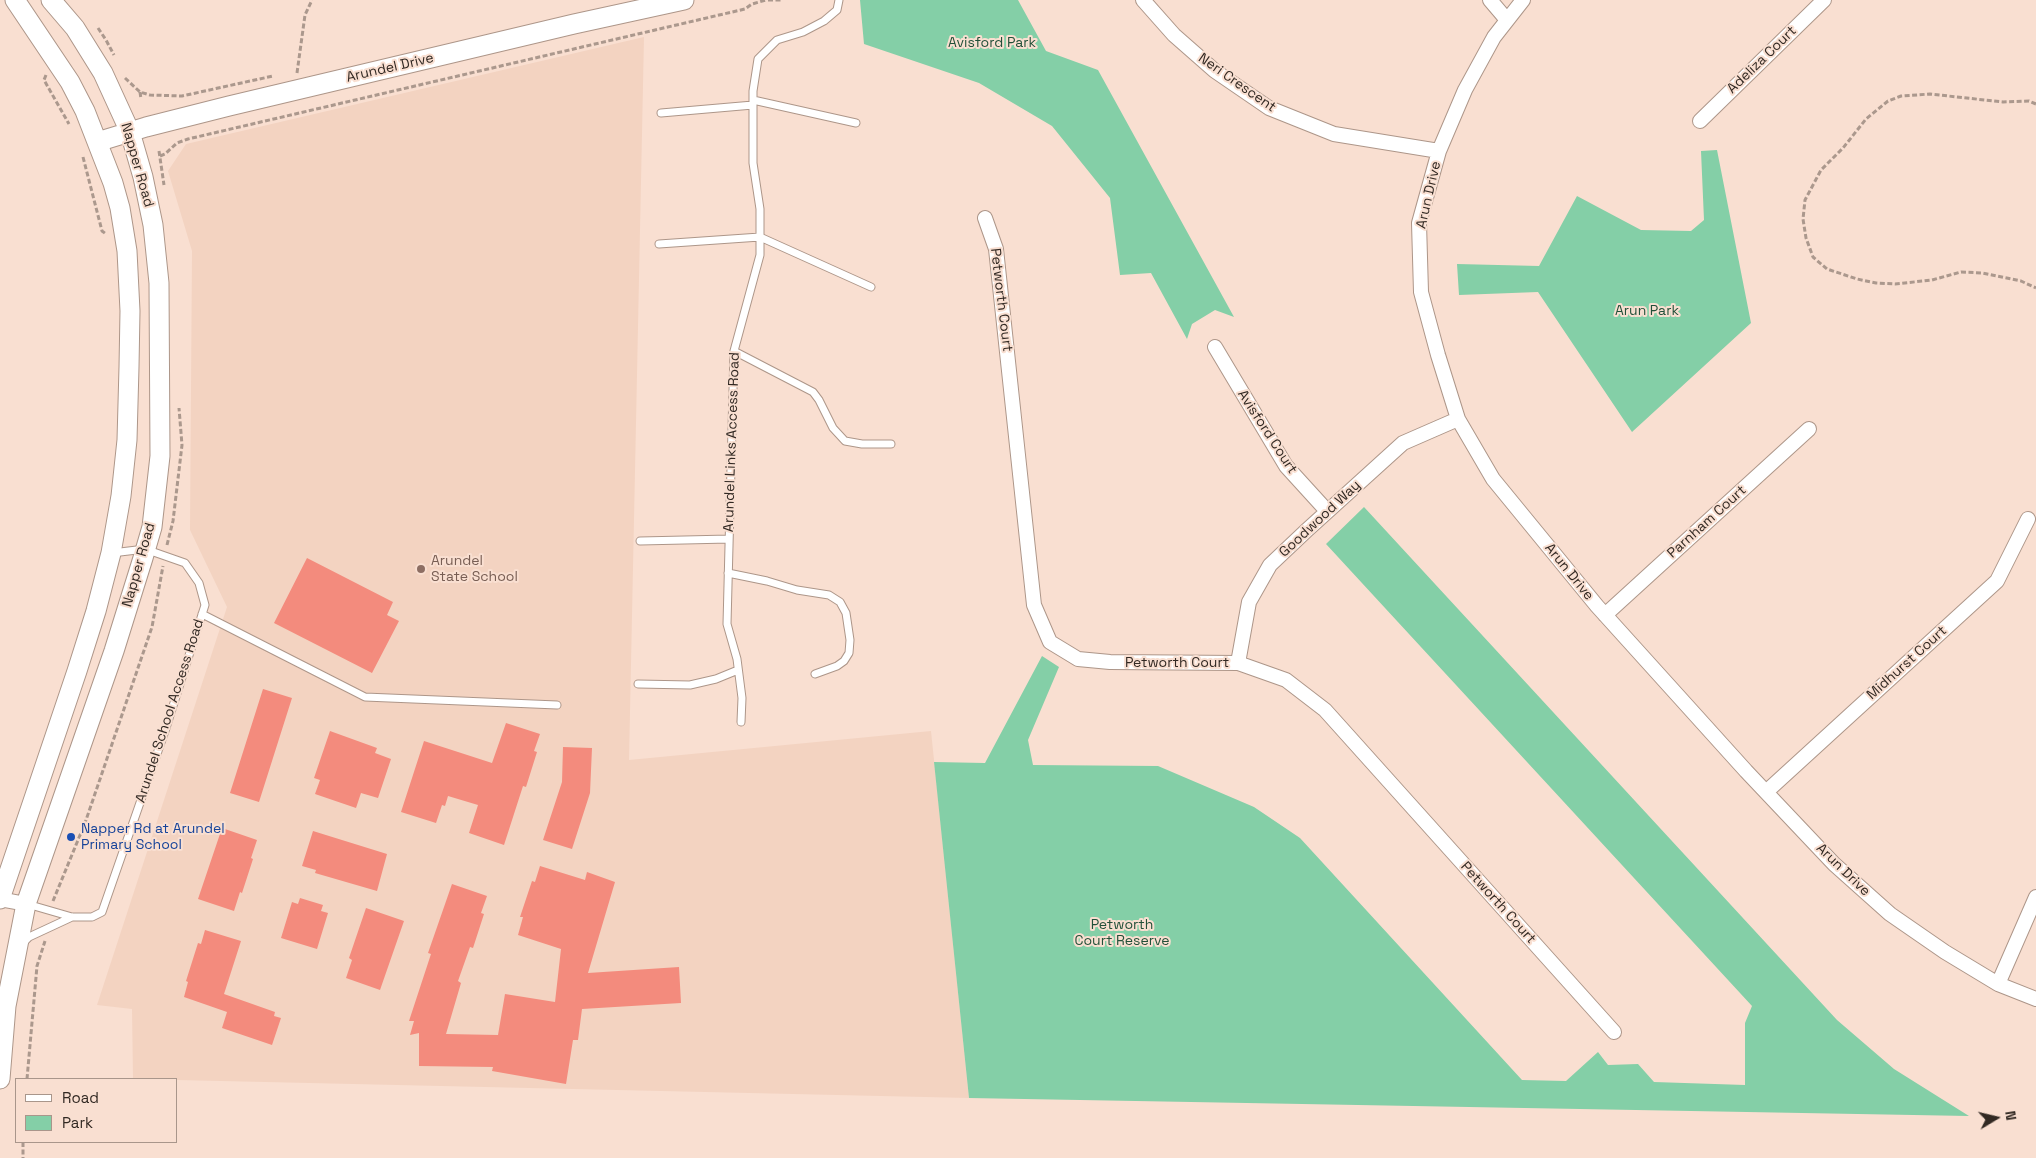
<!DOCTYPE html>
<style>
body{margin:0}
#map{position:relative;width:2036px;height:1158px;overflow:hidden;background:#f9dfd1;font-family:"Space Grotesk",sans-serif}
canvas{display:block}
.legend{position:absolute;left:15px;top:1078px;width:162px;height:65px;box-sizing:border-box;background:#f9dfd1;border:1px solid #a9968b;margin:0;padding:6px 9px;list-style:none;font-size:15px;color:#322923}
.legend li{display:flex;align-items:center;gap:10px;height:25px}
.legend b{width:25px;border:1px solid #a9968b}
.north{position:absolute;left:1971px;top:1093px;width:50px;height:50px;-webkit-text-stroke:4px #f9dfd1;paint-order:stroke;rotate:81deg;font-size:14px;font-weight:700;line-height:20px;text-align:center;color:#322923}
.north::after{content:'';display:block;margin:auto;width:18px;height:22px;background:#322923;clip-path:polygon(50% 0,100% 100%,50% 72%,0 100%)}
</style>
<div id="map">
<canvas width="2036" height="1158"></canvas>
<ul class="legend">
<li><b style="height:6px;background:#fff"></b>Road</li>
<li><b style="height:14px;background:#84cfa7"></b>Park</li>
</ul>
<div class="north">N</div>
</div>
<script>
const context = document.querySelector('canvas').getContext('2d');
context.lineJoin = 'round';
function fill(path, color) { context.fillStyle = color; context.fill(path, 'evenodd'); }
const toPath = rows => new Path2D(rows.map(r => 'M' + r).join(''));
function stroke(path, color, width, dash) { context.strokeStyle = color; context.lineWidth = width; context.lineCap = dash ? 'butt' : 'round'; context.setLineDash(dash || []); context.stroke(path); }
function write(font, color, halo, rows, align = 'center') {
  context.font = font + ' "Space Grotesk",sans-serif'; context.lineWidth = 4; context.setLineDash([]); context.textBaseline = 'middle'; context.strokeStyle = halo; context.fillStyle = color; for (const [text, x, y, turn = 0] of rows) {
    context.save(); context.translate(x, y); context.rotate((+turn || 0) * Math.PI / 180); context.textAlign = isNaN(turn) ? turn : align; if (halo) context.strokeText(text, 0, 0); context.fillText(text, 0, 0); context.restore();
  }
}
fill(toPath([
 [644,37,629,760,931,731,969,1098,133,1079,132,1009,97,1005,227,607,190,530,192,251,168,171,186,144]
]), '#f3d3c1');
fill(toPath([
 [860,0,1018,0,1046,51,1098,70,1234,317,1215,310,1192,324,1187,339,1151,273,1120,275,1110,198,1052,126,979,83,864,44],
 [1717,150,1751,323,1632,432,1538,292,1459,295,1457,264,1539,266,1577,196,1641,230,1691,231,1704,220,1701,151],
 [1364,507,1837,1020,1894,1069,1969,1116,969,1098,934,762,985,763,1042,656,1059,667,1028,740,1033,765,1158,766,1254,807,1300,838,1522,1080,1566,1081,1598,1052,1608,1065,1638,1064,1654,1082,1745,1085,1745,1023,1752,1006,1326,544]
]), '#84cfa7');
fill(toPath([
 [307,558,393,602,387,615,399,621,372,673,274,623],
 [263,689,292,698,259,802,230,793],
 [506,723,540,734,534,751,537,752,526,787,523,786,504,845,469,833,478,805,448,796,445,806,442,805,436,823,401,812,424,741,492,763],
 [330,731,377,748,375,753,391,759,378,798,361,793,356,808,315,794,320,780,314,778],
 [563,747,592,748,590,793,572,849,543,840,562,782],
 [222,828,257,840,251,858,253,859,242,893,240,892,234,911,198,899],
 [313,831,387,854,377,891,315,873,316,870,302,866],
 [540,866,585,880,587,872,615,882,588,973,679,967,681,1003,582,1009,578,1040,573,1040,566,1084,492,1071,493,1067,419,1066,419,1033,410,1035,414,1021,409,1021,431,954,428,953,452,884,487,896,481,913,484,914,473,948,470,947,458,981,461,983,446,1034,498,1035,505,994,555,1002,561,949,518,935,523,917,520,917,532,881,535,882],
 [300,898,323,905,321,911,328,913,317,949,281,938,292,902,298,904],
 [366,908,404,921,380,990,346,978,352,960,349,958],
 [205,930,241,941,224,994,275,1012,274,1016,281,1018,272,1045,222,1028,227,1012,184,997,188,982,186,981,198,943,201,944]
]), '#f38b7d');
const lane = toPath([
 [753,100,856,123],
 [661,113,753,105],
 [659,244,760,237,871,287],
 [734,351,813,392,819,400,833,428,845,441,862,444,891,444],
 [640,541,729,539],
 [728,573,767,581,797,590,829,595,840,602,846,613,850,640,849,653,844,661,837,666,815,674],
 [202,614,365,697,557,705],
 [638,684,690,685,716,679,738,670],
 [741,722,742,698,737,659,727,624,734,351,760,255,760,209,753,163,753,91,758,59,777,40,803,32,824,21,837,10,839,0],
 [27,904,72,917,92,917,102,912,166,728,205,605,199,583,185,563,145,549,112,553],
 [22,944,29,937,72,917]
]);
const street = toPath([
 [1143,0,1174,35,1215,71,1269,108,1334,134,1439,151],
 [1490,0,1507,20],
 [1523,0,1494,37,1465,90,1439,151,1419,223,1421,292,1438,355,1458,419,1493,479,1597,606,1746,771,1834,864,1890,914,1945,952,1998,984,2036,999],
 [1700,121,1824,0],
 [985,218,996,249,1034,605,1050,642,1078,659,1110,662,1238,663,1286,680,1325,710,1614,1032],
 [1215,347,1286,466,1327,511],
 [1605,615,1809,429],
 [1238,663,1249,602,1270,565,1307,530,1403,443,1458,419],
 [1766,792,1997,581,2028,519],
 [0,899,26,904],
 [1998,984,2036,897]
]);
const secondary = toPath([
 [97,142,146,127,229,106,574,24,684,0],
 [0,899,77,671,96,611,111,553,121,496,127,440,129,367,130,311,127,251,120,208,113,183,85,111,70,82,15,0],
 [0,1079,6,1006,26,904,114,651,143,558,152,527,160,456,159,283,153,225,143,177,130,132,103,73,75,28,51,0]
]);
stroke(lane, '#ad9689', 9);
stroke(street, '#ad9689', 16);
stroke(secondary, '#ad9689', 21);
stroke(toPath([
 [768,0,782,0],
 [98,28,106,40,114,55],
 [297,73,305,15,312,0],
 [46,75,44,80,69,124],
 [125,78,140,92,150,95,182,96,273,76],
 [140,92,141,99],
 [2036,104,2029,101,2003,102,1930,94,1901,96,1888,101,1866,119,1843,148,1821,170,1805,200,1803,219,1806,238,1813,257,1827,269,1857,279,1876,283,1895,284,1932,280,1961,272,1982,273,2021,281,2036,288],
 [159,151,164,185],
 [160,156,165,154,177,143,188,139,745,9,752,4,766,0],
 [83,157,102,231,106,234],
 [167,545,173,521,182,445,179,408],
 [53,901,85,823,152,627,163,566],
 [27,1079,37,966,45,941],
 [23,1142,23,1158]
]), '#ab988d', 3, [5, 2.5]);
stroke(lane, '#fff', 7);
stroke(street, '#fff', 14);
stroke(secondary, '#fff', 19);
for (const [x, y, r, color] of [
 [421,569,5,"#8d6e63"],
 [71,837,5,"#1a4fb4"]
]) { const dot = new Path2D(); dot.arc(x, y, r, 0, 2 * Math.PI); context.fillStyle = color; context.fill(dot); stroke(dot, '#f9dfd1', 2); }
write('14px', '#225039', '#f9dfd1', [
 ["Avisford Park",992,43],
 ["Arun Park",1647,311],
 ["Petworth",1122,925],
 ["Court Reserve",1122,941]
]);
write('14px', '#322923', '#f9dfd1', [
 ["Adeliza Court",1762,60,-44],
 ["Arundel Drive",390,68,-13],
 ["Neri Crescent",1237,83,35],
 ["Napper Road",137,165,74],
 ["Arun Drive",1429,195,-77],
 ["Petworth Court",1001,300,83],
 ["Avisford Court",1267,432,57],
 ["Arundel Links Access Road",732,442,-88],
 ["Goodwood Way",1320,519,-43],
 ["Parnham Court",1707,522,-42],
 ["Napper Road",139,565,-74],
 ["Arun Drive",1569,572,51],
 ["Petworth Court",1177,663],
 ["Midhurst Court",1907,663,-42],
 ["Arundel School Access Road",170,711,-72],
 ["Arun Drive",1843,870,44],
 ["Petworth Court",1498,903,48]
]);
write('14px', '#785e54', '#f9dfd1', [
 ["Arundel",431,561],
 ["State School",431,577]
], 'left');
write('14px', '#164399', '#f9dfd1', [
 ["Napper Rd at Arundel",81,829],
 ["Primary School",81,845]
], 'left');
</script>
